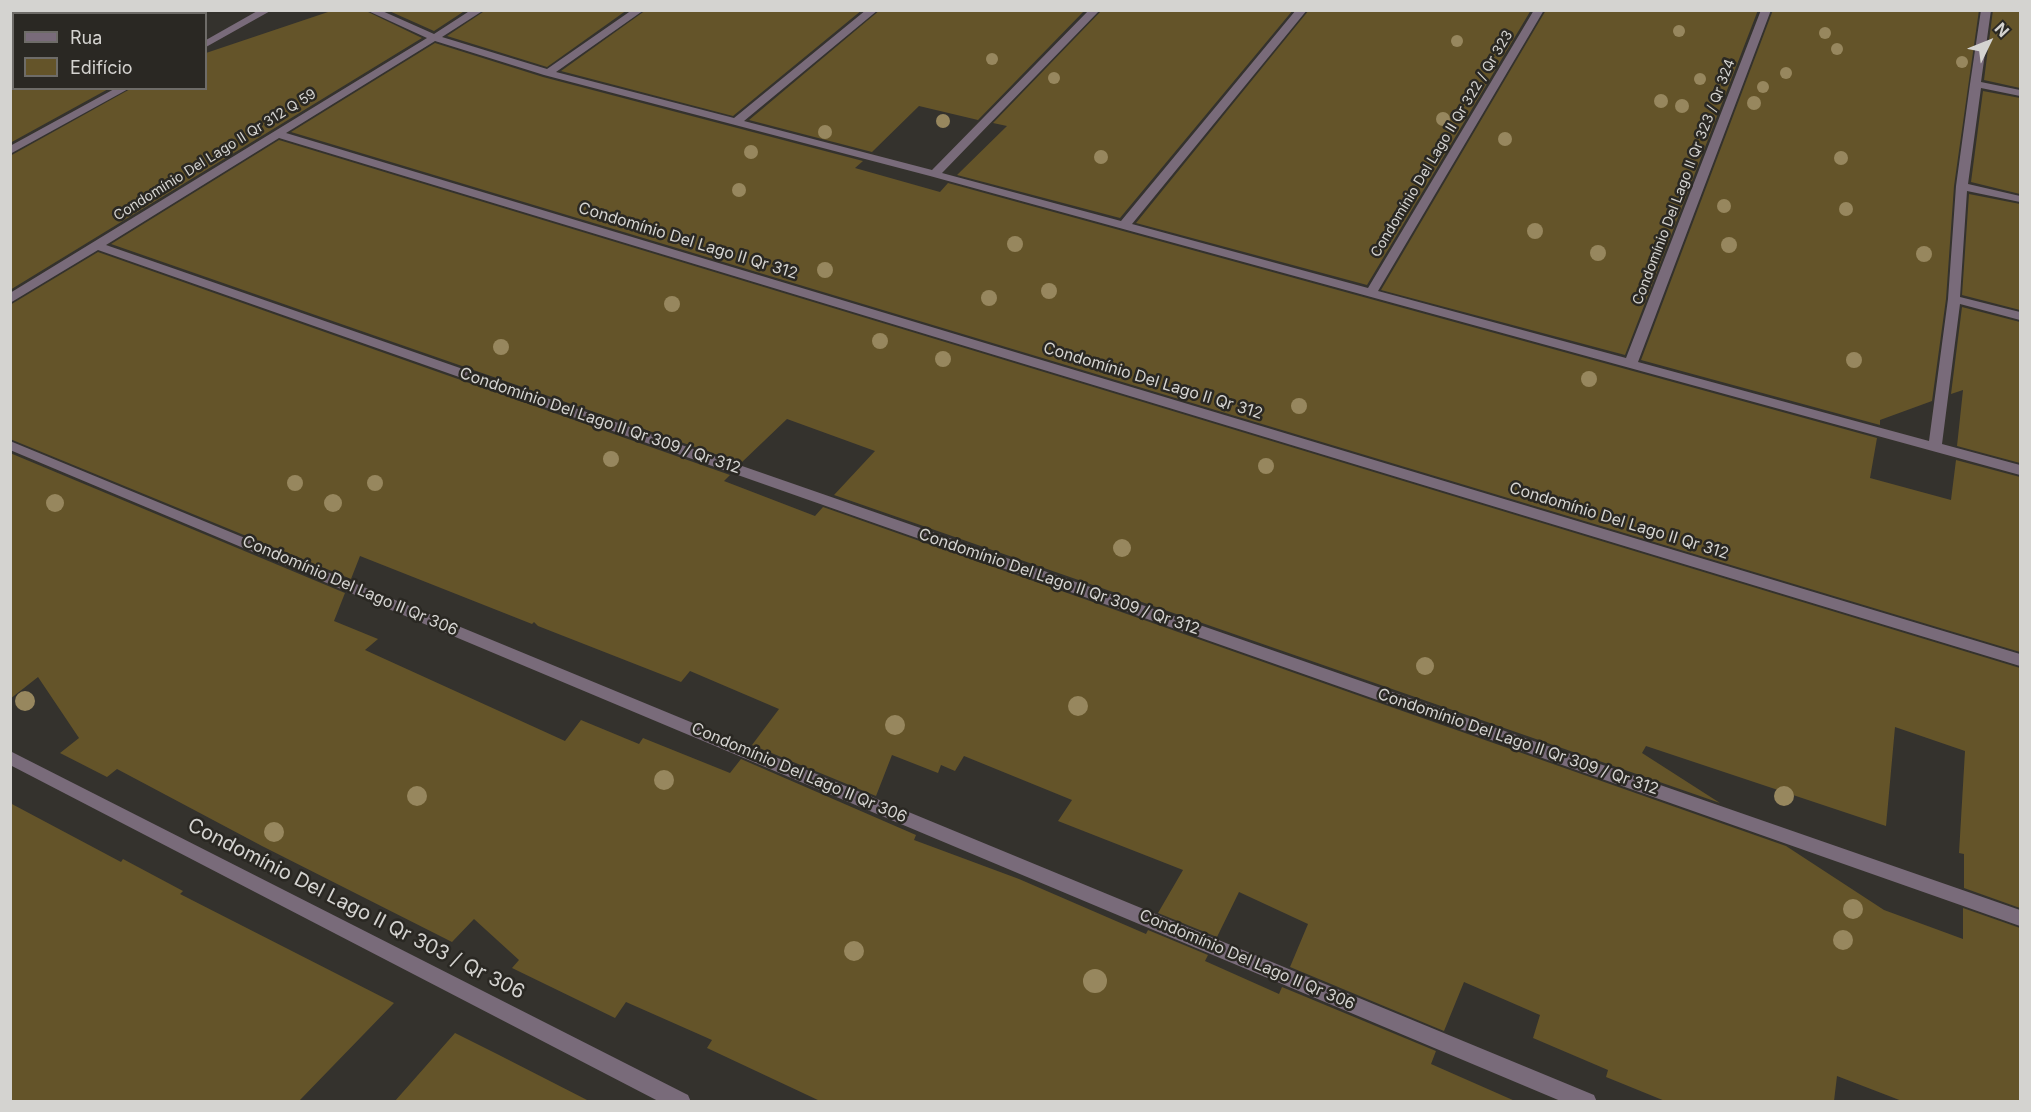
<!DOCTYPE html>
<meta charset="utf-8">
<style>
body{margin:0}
#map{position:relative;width:2031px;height:1112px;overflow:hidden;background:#34322d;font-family:Inter,sans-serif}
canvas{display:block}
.frame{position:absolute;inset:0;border:12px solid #d4d3d0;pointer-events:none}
.legend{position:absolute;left:12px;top:12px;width:195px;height:78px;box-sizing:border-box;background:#2a2823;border:2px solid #6e6c68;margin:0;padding:8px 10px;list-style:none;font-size:18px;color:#d4d3d0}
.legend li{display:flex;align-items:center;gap:12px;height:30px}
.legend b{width:30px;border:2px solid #6e6c68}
.north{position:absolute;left:1959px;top:12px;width:60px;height:60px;-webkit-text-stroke:4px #2a2823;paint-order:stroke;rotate:47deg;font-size:16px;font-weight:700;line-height:24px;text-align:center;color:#d4d3d0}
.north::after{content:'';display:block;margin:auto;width:21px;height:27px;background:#d4d3d0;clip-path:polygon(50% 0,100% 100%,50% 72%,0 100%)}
</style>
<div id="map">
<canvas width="2031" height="1112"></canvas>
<div class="frame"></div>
<ul class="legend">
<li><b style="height:8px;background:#796b7a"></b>Rua</li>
<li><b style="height:16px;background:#645429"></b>Edifício</li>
</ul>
<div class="north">N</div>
</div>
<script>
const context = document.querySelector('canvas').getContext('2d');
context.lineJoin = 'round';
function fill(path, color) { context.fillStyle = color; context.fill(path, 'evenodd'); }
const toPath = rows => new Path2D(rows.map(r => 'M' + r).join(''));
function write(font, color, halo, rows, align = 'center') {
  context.font = font + ' Inter,sans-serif'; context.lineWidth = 5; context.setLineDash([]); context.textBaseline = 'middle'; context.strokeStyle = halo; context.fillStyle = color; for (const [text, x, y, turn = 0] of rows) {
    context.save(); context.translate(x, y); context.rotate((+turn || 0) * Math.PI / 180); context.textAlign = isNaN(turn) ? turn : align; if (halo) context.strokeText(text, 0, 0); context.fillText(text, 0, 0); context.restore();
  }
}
fill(toPath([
 [334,10,364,10,422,38,10,290,10,156,132,88,206,88,206,53],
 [387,10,466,10,434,31],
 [486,10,627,10,547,67,447,36],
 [646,10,862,10,733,116,561,71],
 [880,10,1085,10,978,120,919,106,872,152,749,120],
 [1102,10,1293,10,1120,218,957,175,1007,126,993,123],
 [1309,10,1531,10,1367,285,1136,223],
 [1546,10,1758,10,1625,355,1381,290],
 [1773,10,1979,10,1954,186,1946,299,1932,401,1880,420,1880,425,1641,360],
 [1993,10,2020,10,2020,88,1984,80],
 [435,43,543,77,863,161,855,168,940,192,948,183,1877,438,1870,478,1951,500,1956,460,2020,477,2020,652,291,132],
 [10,88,110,88,10,143],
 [1983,91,2020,98,2020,194,1971,182],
 [279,140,2020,668,2020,908,1964,888,1964,854,1959,853,1965,751,1895,727,1886,826,1646,746,1642,753,1720,803,834,495,875,451,787,419,741,463,111,244],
 [1969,194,2020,204,2020,310,1962,295],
 [98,252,730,475,724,481,815,516,823,507,1786,846,1884,910,1963,939,1963,908,2020,928,2020,1101,1902,1101,1837,1076,1834,1101,1665,1101,1606,1077,1608,1070,1533,1038,1540,1015,1464,982,1444,1031,1290,967,1308,924,1239,892,1217,937,1158,913,1183,870,1058,821,1072,800,964,756,955,771,941,765,938,773,892,755,876,796,752,745,779,709,690,671,681,682,538,626,534,622,532,624,360,556,351,579,10,439,10,305],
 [1962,307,2020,322,2020,463,1957,446,1963,390,1951,394],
 [10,453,345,593,334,621,378,639,365,650,565,741,581,720,639,744,643,738,730,773,741,759,916,835,914,840,1019,879,1146,934,1148,930,1208,955,1205,961,1279,994,1282,987,1436,1051,1431,1064,1515,1101,820,1101,707,1048,712,1040,626,1002,615,1018,512,968,519,960,474,919,452,942,262,846,117,769,107,777,60,753,79,738,38,677,10,699],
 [10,803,121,862,123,859,183,891,180,894,394,1003,299,1101,10,1101],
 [455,1033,499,1055,589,1101,395,1101]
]), '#645429');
fill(toPath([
 [52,10,64,10,60,14,48,14,52,10],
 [259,10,272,10,206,47,206,40,259,10],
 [366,10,380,10,434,34,471,10,484,10,442,37,547,69,632,10,644,10,556,72,734,118,866,10,878,10,744,121,932,170,1089,10,1100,10,942,173,1121,221,1296,10,1307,10,1132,224,1368,288,1534,10,1544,10,1378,291,1626,358,1761,10,1771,10,1638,362,1929,441,1948,299,1956,186,1970,84,1981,10,1991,10,1981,82,2020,90,2020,96,1981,88,1968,184,2020,196,2020,202,1967,191,1960,297,2020,312,2020,320,1960,304,1942,444,2020,465,2020,475,930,176,544,75,435,41,286,133,2020,654,2020,666,279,138,106,245,2020,910,2020,926,98,250,10,303,10,293,427,38,366,10],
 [14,30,14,37,10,38,10,31,14,30],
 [116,88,130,88,10,154,10,146,116,88],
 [10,441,1594,1095,1597,1102,1563,1102,10,450,10,441],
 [10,751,688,1095,691,1102,660,1102,10,765,10,751]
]), '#796b7a');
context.fillStyle = '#97875e';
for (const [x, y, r] of [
 [1679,31,6],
 [1825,33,6],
 [1457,41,6],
 [1837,49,6],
 [992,59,6],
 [1962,62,6],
 [1786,73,6],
 [1054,78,6],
 [1700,79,6],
 [1763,87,6],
 [1661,101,7],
 [1754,103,7],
 [1682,106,7],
 [1443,119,7],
 [943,121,7],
 [825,132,7],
 [1505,139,7],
 [751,152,7],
 [1101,157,7],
 [1841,158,7],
 [739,190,7],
 [1724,206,7],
 [1846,209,7],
 [1535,231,8],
 [1015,244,8],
 [1729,245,8],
 [1598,253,8],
 [1924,254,8],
 [825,270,8],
 [1049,291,8],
 [989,298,8],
 [672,304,8],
 [880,341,8],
 [501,347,8],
 [943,359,8],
 [1854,360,8],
 [1589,379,8],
 [1299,406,8],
 [611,459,8],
 [1266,466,8],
 [295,483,8],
 [375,483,8],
 [55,503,9],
 [333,503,9],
 [1122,548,9],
 [1425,666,9],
 [25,701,10],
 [1078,706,10],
 [895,725,10],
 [664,780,10],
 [417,796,10],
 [1784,796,10],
 [274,832,10],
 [1853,909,10],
 [1843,940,10],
 [854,951,10],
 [1095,981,12]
]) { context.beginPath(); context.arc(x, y, r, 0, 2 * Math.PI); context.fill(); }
write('14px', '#d4d3d0', '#2a2823', [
 ["Condomínio Del Lago II Qr 322 / Qr 323",1442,144,-59],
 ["Condomínio Del Lago II Qr 312 Q 59",215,155,-32],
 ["Condomínio Del Lago II Qr 323 / Qr 324",1684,182,-69]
]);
write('16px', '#d4d3d0', '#2a2823', [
 ["Condomínio Del Lago II Qr 312",688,241,17],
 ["Condomínio Del Lago II Qr 312",1153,381,17],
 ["Condomínio Del Lago II Qr 309 / Qr 312",600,421,19],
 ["Condomínio Del Lago II Qr 312",1619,521,17],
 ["Condomínio Del Lago II Qr 309 / Qr 312",1059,582,19],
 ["Condomínio Del Lago II Qr 306",350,586,23],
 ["Condomínio Del Lago II Qr 309 / Qr 312",1518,742,19],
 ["Condomínio Del Lago II Qr 306",799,773,23],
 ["Condomínio Del Lago II Qr 306",1247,960,23]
]);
write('20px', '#d4d3d0', '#2a2823', [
 ["Condomínio Del Lago II Qr 303 / Qr 306",356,909,27]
]);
</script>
